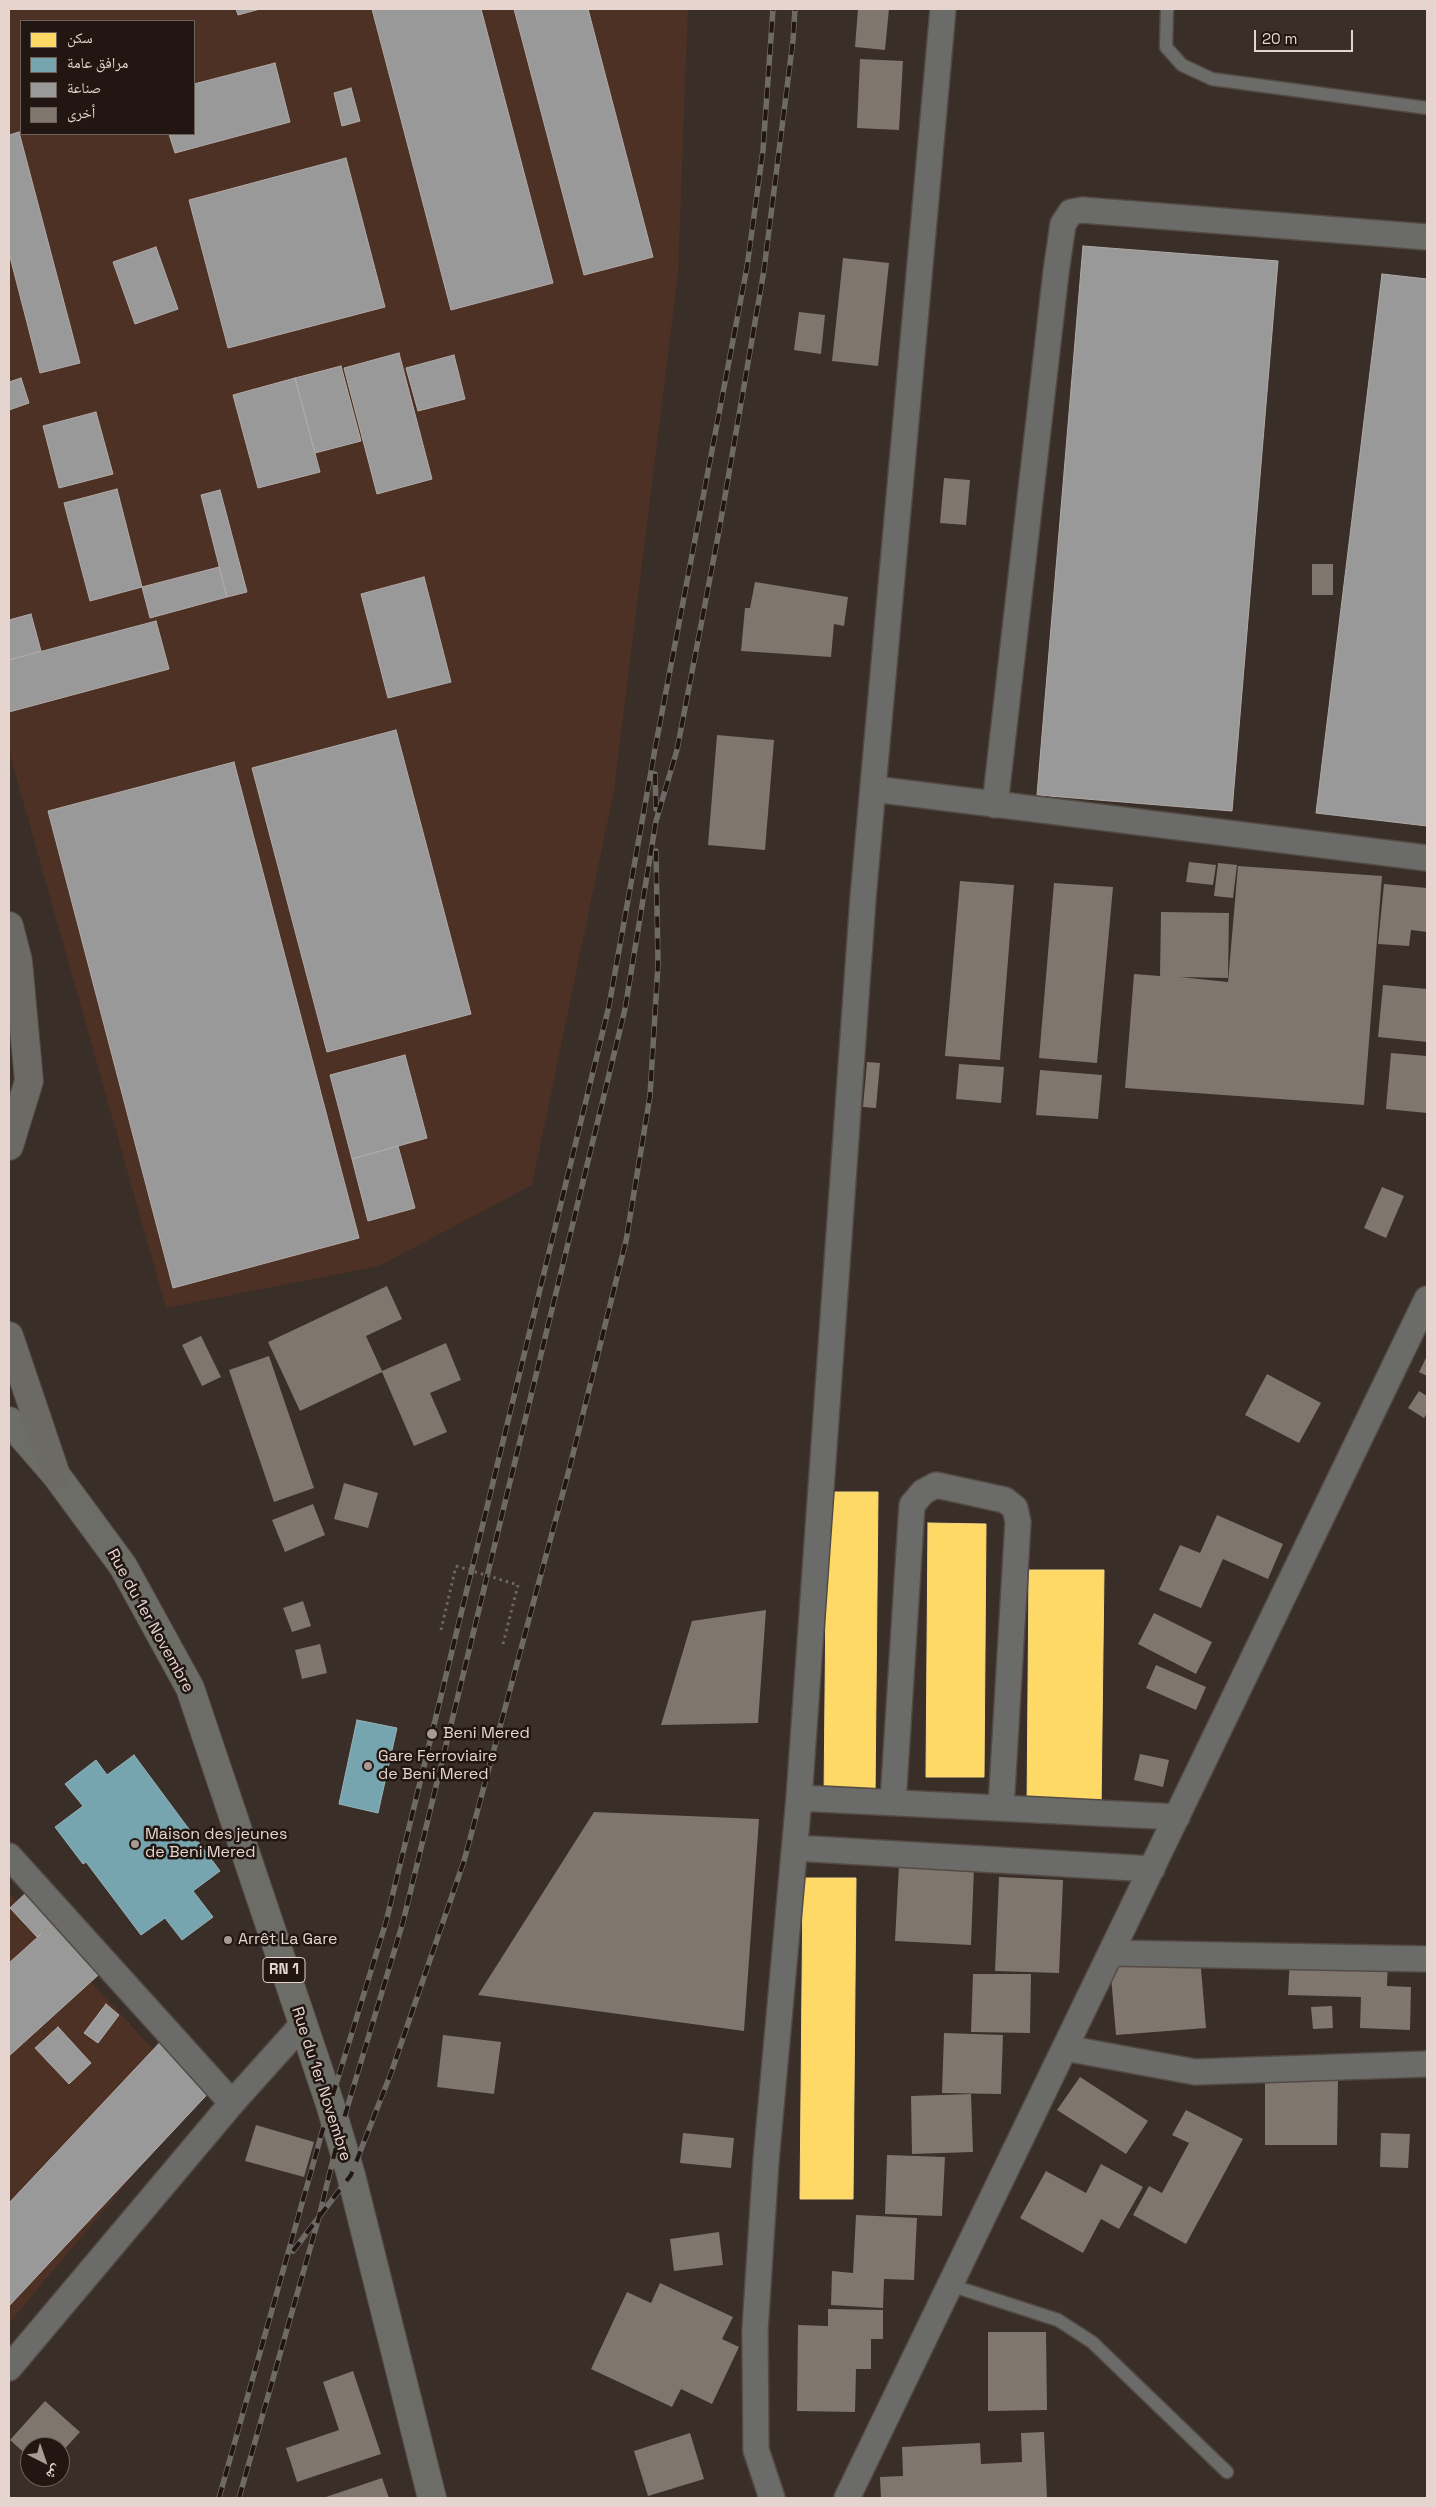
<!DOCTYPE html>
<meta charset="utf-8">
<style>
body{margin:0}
#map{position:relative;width:1436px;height:2507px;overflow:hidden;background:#3a2e28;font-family:"Space Grotesk","Noto Naskh Arabic",sans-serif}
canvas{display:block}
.frame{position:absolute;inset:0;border:10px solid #e5d5ce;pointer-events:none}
.legend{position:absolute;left:20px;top:20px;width:175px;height:115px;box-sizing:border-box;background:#211611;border:1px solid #6f625d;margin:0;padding:6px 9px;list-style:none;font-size:15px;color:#e5d5ce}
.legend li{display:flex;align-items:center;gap:10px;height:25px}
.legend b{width:25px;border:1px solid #6f625d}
.north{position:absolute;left:20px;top:2437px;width:50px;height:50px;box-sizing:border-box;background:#211611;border:1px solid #6f625d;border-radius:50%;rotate:139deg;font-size:14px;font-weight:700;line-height:20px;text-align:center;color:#e5d5ce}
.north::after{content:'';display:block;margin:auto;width:18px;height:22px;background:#a99b94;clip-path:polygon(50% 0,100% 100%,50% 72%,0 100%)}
.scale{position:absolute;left:1254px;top:30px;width:99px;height:22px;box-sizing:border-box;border:2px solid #e5d5ce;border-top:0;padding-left:6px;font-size:15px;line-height:18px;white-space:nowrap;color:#e5d5ce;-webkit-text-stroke:4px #211611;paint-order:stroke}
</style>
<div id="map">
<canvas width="1436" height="2507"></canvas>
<div class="frame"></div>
<ul class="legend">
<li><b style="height:14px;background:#ffd966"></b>سكن</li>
<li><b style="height:14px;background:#76a5af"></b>مرافق عامة</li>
<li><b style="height:14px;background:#999"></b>صناعة</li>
<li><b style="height:14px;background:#7f766e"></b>أخرى</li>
</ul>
<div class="north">ش</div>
<div class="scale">20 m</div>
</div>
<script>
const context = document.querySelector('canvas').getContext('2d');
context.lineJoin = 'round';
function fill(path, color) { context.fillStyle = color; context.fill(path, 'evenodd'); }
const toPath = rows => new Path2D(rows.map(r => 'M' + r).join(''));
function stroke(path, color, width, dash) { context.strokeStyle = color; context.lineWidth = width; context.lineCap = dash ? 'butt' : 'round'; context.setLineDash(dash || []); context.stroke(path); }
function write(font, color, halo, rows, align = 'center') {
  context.font = font + ' "Space Grotesk",sans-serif'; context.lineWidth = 5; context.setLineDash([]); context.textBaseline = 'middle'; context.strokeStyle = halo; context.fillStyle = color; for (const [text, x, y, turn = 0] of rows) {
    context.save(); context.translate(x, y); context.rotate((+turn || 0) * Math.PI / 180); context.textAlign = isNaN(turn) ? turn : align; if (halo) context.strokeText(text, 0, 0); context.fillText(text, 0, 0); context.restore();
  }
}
fill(toPath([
 [9,9,688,9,678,273,614,790,532,1185,379,1266,166,1308,9,751],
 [21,21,194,21,194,134,21,134],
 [9,1893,198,2098,9,2323]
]), '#4e3125');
const homes = toPath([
 [827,1492,878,1492,875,1797,824,1797,827,1492],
 [928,1523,986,1524,984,1777,926,1777,928,1523],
 [1029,1570,1104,1570,1101,1809,1027,1808,1029,1570],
 [803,1878,856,1878,853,2199,800,2199,803,1878]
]);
fill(homes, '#ffd966');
stroke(homes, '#f7d885', 1);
const public = toPath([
 [357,1720,397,1728,378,1813,339,1804,357,1720],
 [134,1755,220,1871,193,1891,213,1917,182,1940,165,1918,141,1935,86,1862,83,1864,55,1827,83,1806,65,1784,96,1760,107,1775,134,1755]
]);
fill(public, '#76a5af');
stroke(public, '#97b3b8', 1);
const industry = toPath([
 [236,9,260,9,238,15,236,9],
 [372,9,481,9,553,283,451,310,372,9],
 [514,9,588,9,653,257,584,275,514,9],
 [275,63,290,122,175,153,169,134,194,134,194,84,275,63],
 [351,88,360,121,342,126,334,93,351,88],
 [19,132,80,363,40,373,9,253,9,135,19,132],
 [346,158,385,307,228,348,189,200,346,158],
 [1083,246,1278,261,1232,811,1037,795,1083,246],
 [156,247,178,309,135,324,113,262,156,247],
 [1382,274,1427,279,1427,826,1316,813,1382,274],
 [399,353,432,479,377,494,344,368,399,353],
 [454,355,465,399,418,411,406,368,454,355],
 [341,366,361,441,315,453,295,378,341,366],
 [21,378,29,403,9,410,9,382,21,378],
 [295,378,320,472,258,488,233,395,295,378],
 [96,412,113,474,59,488,43,426,96,412],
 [117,489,142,587,90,601,64,503,117,489],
 [220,490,247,592,227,597,201,495,220,490],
 [219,567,227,597,150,618,142,587,219,567],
 [424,577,451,682,388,698,361,594,424,577],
 [31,614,41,651,9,660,9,620,31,614],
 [156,621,169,669,9,712,9,660,156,621],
 [396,730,471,1014,327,1052,252,768,396,730],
 [234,762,359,1238,173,1288,48,811,234,762],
 [405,1055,427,1138,352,1159,330,1075,405,1055],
 [398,1146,415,1208,368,1221,352,1159,398,1146],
 [29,1890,56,1919,37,1937,10,1908,29,1890],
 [60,1917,106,1968,9,2056,9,1963,60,1917],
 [106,2004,119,2015,98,2043,84,2033,106,2004],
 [58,2027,91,2063,69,2084,35,2048,58,2027],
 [166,2036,217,2084,9,2306,9,2203,166,2036]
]);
fill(industry, '#999');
stroke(industry, '#b0aba9', 1);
fill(toPath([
 [858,9,889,9,885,50,855,47],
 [860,59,903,61,899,130,857,128],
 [843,258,889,263,878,366,832,361],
 [799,312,825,315,821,354,794,350],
 [944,478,970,480,966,525,940,523],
 [1312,564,1333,564,1333,595,1312,595],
 [755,582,848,597,844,626,834,624,831,657,741,651,745,608,750,608],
 [717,735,774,740,765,850,708,845],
 [1189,862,1216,865,1213,885,1186,882],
 [1218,863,1237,865,1233,898,1214,896],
 [1238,866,1382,876,1364,1105,1125,1088,1134,974,1160,976,1161,912,1229,913,1228,978,1180,977,1228,982],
 [960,881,1014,885,1000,1060,945,1056],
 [1054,883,1113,887,1097,1063,1039,1058],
 [1384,884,1427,888,1427,932,1411,930,1409,946,1378,944],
 [1383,985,1427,989,1427,1042,1378,1037],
 [1391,1053,1427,1056,1427,1113,1386,1109],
 [867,1062,880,1063,876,1108,863,1107],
 [959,1064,1004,1067,1001,1103,956,1099],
 [1040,1070,1102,1075,1098,1119,1036,1115],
 [1382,1187,1404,1196,1386,1238,1364,1228],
 [387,1286,402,1319,366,1336,382,1371,446,1343,461,1380,430,1393,447,1432,414,1446,382,1372,300,1411,268,1342],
 [201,1336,221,1377,202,1386,182,1345],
 [269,1356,314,1488,274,1502,229,1370],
 [1427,1356,1427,1376,1419,1372],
 [1267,1374,1321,1403,1299,1443,1245,1415],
 [1419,1391,1427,1396,1427,1413,1424,1418,1408,1408],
 [344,1483,378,1493,368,1528,334,1519],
 [313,1504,325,1535,285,1552,272,1520],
 [1217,1515,1283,1544,1268,1579,1223,1559,1201,1608,1159,1590,1180,1545,1200,1553],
 [303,1601,311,1626,292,1632,283,1608],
 [766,1610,758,1723,661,1725,692,1621],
 [1154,1613,1212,1642,1196,1674,1138,1644],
 [320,1644,327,1673,302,1679,295,1650],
 [1156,1665,1206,1687,1196,1710,1146,1688],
 [1140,1754,1169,1760,1163,1787,1134,1780],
 [594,1812,759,1819,744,2031,478,1995],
 [899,1865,974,1868,971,1945,895,1941],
 [999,1877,1063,1880,1059,1973,995,1971],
 [1200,1957,1206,2028,1116,2035,1110,1965],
 [1290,1958,1388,1961,1387,1986,1411,1987,1410,2030,1360,2028,1361,1997,1288,1995],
 [973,1974,1031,1974,1030,2033,971,2032],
 [1332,2006,1333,2028,1313,2029,1311,2007],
 [944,2033,1003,2035,1001,2094,942,2093],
 [443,2035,501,2042,494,2094,437,2087],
 [1080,2077,1148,2121,1126,2154,1057,2110],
 [1265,2080,1338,2080,1337,2145,1265,2145],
 [971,2094,973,2152,912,2154,911,2096],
 [1186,2110,1243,2139,1186,2244,1133,2215,1149,2186,1162,2193,1189,2143,1172,2135],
 [256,2125,314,2142,304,2177,245,2161],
 [683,2133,734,2138,731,2168,680,2163],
 [1381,2133,1410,2134,1408,2168,1380,2167],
 [887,2155,945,2157,942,2216,885,2214],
 [1101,2164,1143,2187,1119,2229,1101,2219,1083,2253,1020,2218,1046,2171,1086,2193],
 [856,2215,917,2218,914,2280,884,2279,883,2308,831,2305,832,2271,853,2273],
 [719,2232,723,2265,674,2271,670,2239],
 [660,2283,733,2317,722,2339,739,2347,712,2404,681,2389,672,2407,591,2369,627,2292,651,2303],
 [828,2309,883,2310,883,2339,871,2339,871,2369,856,2369,855,2412,797,2411,798,2325,828,2326],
 [988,2332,1046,2332,1047,2410,988,2411],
 [353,2371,381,2454,297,2482,286,2448,339,2430,323,2382],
 [45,2401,80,2432,60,2454,60,2447,30,2447,30,2458,10,2440],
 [1044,2432,1047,2498,881,2498,880,2477,903,2476,902,2447,980,2443,981,2464,1022,2462,1021,2433],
 [690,2433,704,2479,648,2496,634,2451],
 [382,2478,389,2498,323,2498]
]), '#7f766e');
const lane = toPath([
 [1167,9,1166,47,1182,65,1212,79,1427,108],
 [950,2285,1058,2320,1092,2342,1227,2472]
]);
const street = toPath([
 [874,789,1427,858],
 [995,805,1056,272,1063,224,1071,212,1082,210,1427,237],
 [799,1798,1177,1817],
 [893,1802,912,1505,923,1492,936,1485,1005,1500,1015,1508,1018,1522,1001,1808],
 [795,1848,1152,1869],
 [9,1856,232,2103],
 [1111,1953,1427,1959],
 [1065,2048,1195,2072,1427,2064],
 [9,2368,232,2103,302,2025],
 [772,2498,756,2450,755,2330,766,2161,799,1798,863,898,943,9],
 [847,2498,1427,1299]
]);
const primary = toPath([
 [9,1421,56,1475,123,1566,190,1688,330,2104,351,2175,432,2498]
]);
const highway = toPath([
 [9,926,18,961,29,1081,9,1146],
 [9,1336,56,1475]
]);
stroke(lane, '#544a44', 15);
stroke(street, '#544a44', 28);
stroke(primary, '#544a44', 30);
stroke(highway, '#544a44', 30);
stroke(toPath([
 [441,1630,456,1566],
 [503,1644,518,1585]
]), '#6b6965', 3, [2.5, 4]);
stroke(lane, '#6b6c69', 12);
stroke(street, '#6b6c69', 25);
stroke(primary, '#6d6d68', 28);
stroke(highway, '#6c6a64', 28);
const rail = toPath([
 [655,774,656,809],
 [293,2251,351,2175,391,2073,464,1861,569,1470,626,1241,650,1096,658,964,656,851],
 [219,2498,330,2104,386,1922,609,1006,655,749,747,267,763,150,773,9],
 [239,2498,319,2217,339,2135,403,1922,625,1009,656,821,677,750,719,531,764,270,793,40,795,9]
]);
stroke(rail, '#6e6a65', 5.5);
stroke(rail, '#211611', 4, [11]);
stroke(toPath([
 [456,1566,518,1585]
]), '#6b6965', 3, [2.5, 4]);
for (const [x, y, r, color] of [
 [432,1734,6,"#a99b94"],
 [368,1766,5,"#a99b94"],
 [135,1844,5,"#a99b94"],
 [228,1940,5,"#a99b94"]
]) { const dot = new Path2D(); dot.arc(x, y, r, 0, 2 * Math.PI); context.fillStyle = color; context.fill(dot); stroke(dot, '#211611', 2); }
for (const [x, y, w] of [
 [284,1970,42]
]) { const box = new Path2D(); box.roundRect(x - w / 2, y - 12.5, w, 25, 4); context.fillStyle = '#211611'; context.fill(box); stroke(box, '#e5d5ce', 1); }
write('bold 15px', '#e5d5ce', null, [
 ["RN 1",284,1970]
]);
write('16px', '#e5d5ce', '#211611', [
 ["Rue du 1er Novembre",150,1621,61],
 ["Rue du 1er Novembre",321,2084,72]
]);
write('16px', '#e5d5ce', '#211611', [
 ["Beni Mered",443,1734],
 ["Gare Ferroviaire",378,1757],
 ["de Beni Mered",378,1775],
 ["Maison des jeunes",145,1835],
 ["de Beni Mered",145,1853],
 ["Arrêt La Gare",238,1940]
], 'left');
</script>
